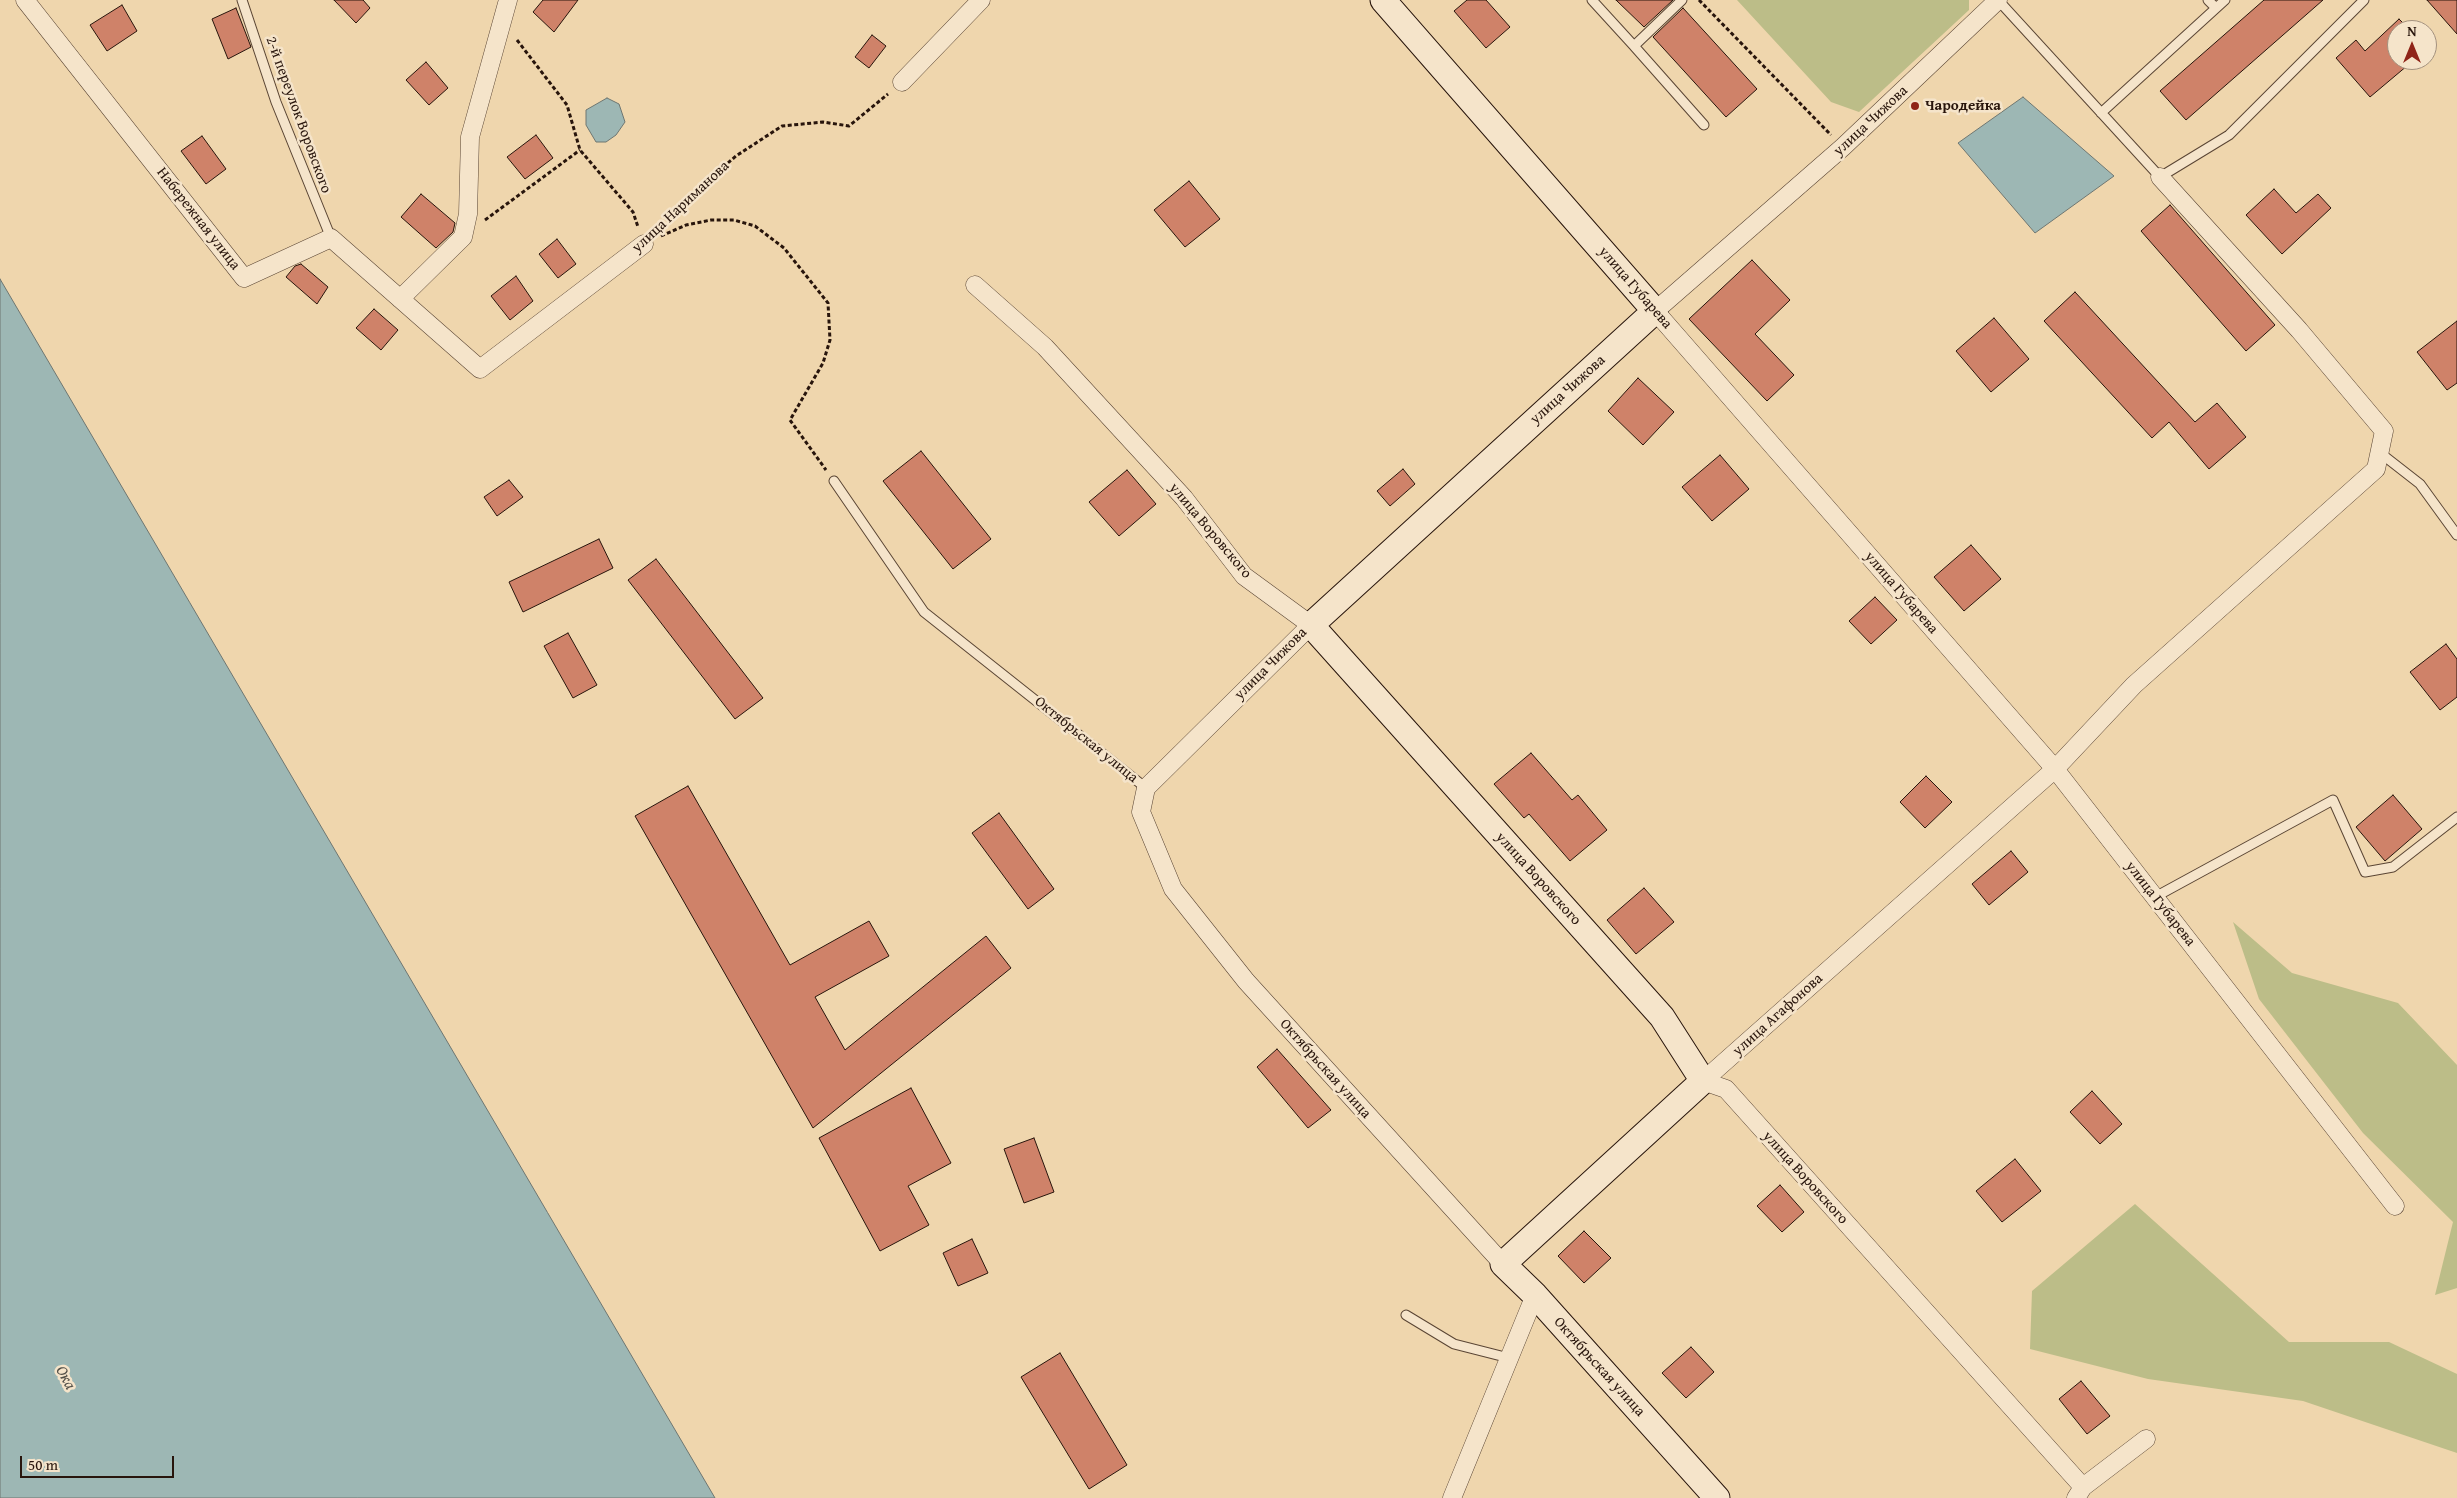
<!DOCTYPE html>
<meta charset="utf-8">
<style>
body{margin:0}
#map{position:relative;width:2457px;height:1498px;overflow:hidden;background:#efd6ad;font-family:"Gentium Book Plus",serif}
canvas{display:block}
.north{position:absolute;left:2387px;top:20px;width:50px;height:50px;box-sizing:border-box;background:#f5e4ca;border:1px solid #a3917e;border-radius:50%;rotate:0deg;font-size:14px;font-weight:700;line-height:20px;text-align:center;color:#28150c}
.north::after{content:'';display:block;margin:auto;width:18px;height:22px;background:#8f2418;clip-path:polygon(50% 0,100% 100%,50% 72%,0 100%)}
.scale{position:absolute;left:20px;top:1456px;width:154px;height:22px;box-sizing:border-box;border:2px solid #28150c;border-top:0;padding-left:6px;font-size:15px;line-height:18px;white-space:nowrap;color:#28150c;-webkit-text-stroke:4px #f5e4ca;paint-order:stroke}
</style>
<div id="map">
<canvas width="2457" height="1498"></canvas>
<div class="north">N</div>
<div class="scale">50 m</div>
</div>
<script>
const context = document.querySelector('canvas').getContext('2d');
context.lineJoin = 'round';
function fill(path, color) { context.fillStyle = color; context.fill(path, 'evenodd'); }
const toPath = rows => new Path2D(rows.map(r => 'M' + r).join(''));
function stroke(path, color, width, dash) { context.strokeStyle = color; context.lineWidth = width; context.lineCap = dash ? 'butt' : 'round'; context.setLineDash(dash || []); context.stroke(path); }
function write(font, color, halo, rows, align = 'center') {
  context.font = font + ' "Gentium Book Plus",serif'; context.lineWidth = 5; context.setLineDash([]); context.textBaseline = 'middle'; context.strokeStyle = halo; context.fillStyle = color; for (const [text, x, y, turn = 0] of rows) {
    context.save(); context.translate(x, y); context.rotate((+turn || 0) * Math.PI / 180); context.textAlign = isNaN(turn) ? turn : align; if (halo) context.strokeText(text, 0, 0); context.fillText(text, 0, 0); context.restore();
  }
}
fill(toPath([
 [1737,0,1969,0,1969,10,1859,112,1831,102],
 [2233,922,2292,973,2398,1003,2457,1065,2457,1288,2435,1295,2453,1222,2363,1133,2259,999],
 [2135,1204,2289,1342,2389,1342,2457,1374,2457,1453,2303,1401,2148,1379,2030,1349,2032,1291]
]), '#bcbd88');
const water = toPath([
 [2023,97,2114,176,2035,233,1958,143,2023,97],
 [607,98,619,104,625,122,616,135,606,142,596,142,586,125,586,110,607,98],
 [0,279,380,927,715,1498,0,1498,0,279]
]);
fill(water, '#9db7b4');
stroke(water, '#6e7671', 1);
const building = toPath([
 [334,0,363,0,370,8,356,23,334,0],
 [543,0,578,0,554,32,533,12,543,0],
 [1467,0,1486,0,1510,27,1486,48,1454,11,1467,0],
 [1616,0,1673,0,1644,27,1616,0],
 [2264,0,2323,0,2186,120,2160,91,2264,0],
 [2427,0,2457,0,2457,34,2427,0],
 [122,5,137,31,107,51,90,25,122,5],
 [236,8,251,47,228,59,212,19,236,8],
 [1683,8,1757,89,1726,117,1653,37,1683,8],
 [2399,19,2410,30,2397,30,2397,60,2414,60,2370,97,2336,58,2356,40,2365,51,2399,19],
 [872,35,886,46,869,68,855,57,872,35],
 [426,62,448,88,429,105,406,80,426,62],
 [536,135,553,158,525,179,507,157,536,135],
 [202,136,226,169,206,184,181,151,202,136],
 [1189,181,1220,219,1185,247,1154,210,1189,181],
 [2274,189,2296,213,2318,194,2331,208,2282,254,2246,215,2274,189],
 [421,194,455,223,453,232,436,248,401,217,421,194],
 [2170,205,2275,325,2246,351,2141,231,2170,205],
 [557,239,576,264,558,278,539,254,557,239],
 [1752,260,1790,300,1755,334,1794,375,1767,401,1689,319,1752,260],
 [301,264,328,287,317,304,286,277,295,266,301,264],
 [516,276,533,301,510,320,491,296,516,276],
 [2075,292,2195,422,2217,403,2246,437,2209,469,2169,422,2152,438,2044,321,2075,292],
 [374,309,398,330,381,350,356,328,374,309],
 [1994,318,2029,359,1991,392,1956,351,1994,318],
 [2457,321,2457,383,2447,390,2417,352,2457,321],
 [1638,378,1674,412,1643,445,1608,411,1638,378],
 [921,451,991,539,953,569,883,481,921,451],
 [1720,455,1749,489,1712,521,1682,487,1720,455],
 [1403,469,1415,484,1390,506,1377,491,1403,469],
 [1127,470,1156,504,1119,536,1089,502,1127,470],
 [509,480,523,497,497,516,484,497,509,480],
 [599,539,613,568,523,612,509,582,599,539],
 [1971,545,2001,579,1964,611,1934,577,1971,545],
 [656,559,763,698,735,719,628,580,656,559],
 [1875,597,1897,620,1871,644,1849,621,1875,597],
 [568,633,597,685,573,698,544,646,568,633],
 [2446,644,2457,659,2457,697,2440,710,2410,672,2446,644],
 [1531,753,1572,800,1578,795,1607,830,1570,861,1529,814,1524,818,1494,784,1531,753],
 [1926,776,1952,802,1925,828,1900,802,1926,776],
 [688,786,790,965,869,921,889,956,815,997,845,1050,986,936,1011,968,813,1128,635,816,688,786],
 [2393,795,2422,829,2385,861,2356,827,2393,795],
 [999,813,1054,889,1028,909,972,833,999,813],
 [2011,851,2028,872,1989,905,1972,884,2011,851],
 [1644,888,1674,922,1636,954,1607,920,1644,888],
 [1277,1049,1331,1110,1308,1128,1257,1067,1277,1049],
 [911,1088,951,1163,908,1186,929,1225,880,1251,819,1138,911,1088],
 [2092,1091,2122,1124,2100,1144,2070,1112,2092,1091],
 [1034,1138,1054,1192,1024,1203,1004,1149,1034,1138],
 [2015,1159,2041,1191,2002,1222,1976,1191,2015,1159],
 [1780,1185,1804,1212,1782,1232,1757,1206,1780,1185],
 [1584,1231,1611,1258,1584,1283,1558,1256,1584,1231],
 [972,1239,988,1273,958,1286,943,1253,972,1239],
 [1691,1347,1714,1372,1686,1398,1662,1373,1691,1347],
 [1060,1353,1127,1465,1089,1489,1021,1377,1060,1353],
 [2081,1381,2110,1416,2087,1434,2059,1399,2081,1381]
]);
fill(building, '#cf8269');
stroke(building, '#28150c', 1);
const lane = toPath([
 [242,0,276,102,331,238],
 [1592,0,1634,46,1682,0],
 [1998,0,2160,177,2229,135,2364,0],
 [2208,0,2216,8],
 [1634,46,1704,125],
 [2101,113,2225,0],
 [2379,452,2420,484,2457,535],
 [834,481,924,612,1146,788],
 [2155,897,2333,800,2365,872,2393,867,2457,817],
 [1406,1315,1454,1344,1509,1358]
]);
const street = toPath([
 [25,0,244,278,331,238,480,369,644,244],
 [1998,0,1843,147,1655,311,2055,769,2395,1206],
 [902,82,981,0],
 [975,285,1045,347,1184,498,1244,576,1311,625,1146,788,1141,812,1173,889,1246,981,1503,1264],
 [400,299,463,237,468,214,470,137,508,0],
 [2083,1487,1726,1089,1703,1081,2055,769,2134,685,2376,469,2384,431,2299,330,2160,177],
 [1452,1498,1535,1295],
 [2076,1498,2083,1487,2146,1439]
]);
const secondary = toPath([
 [1383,0,1655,311,1311,625,1662,1017,1703,1081,1503,1264,1535,1295,1717,1498]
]);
stroke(lane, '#5a4534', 11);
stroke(street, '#5a4534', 19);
stroke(secondary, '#28150c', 27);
stroke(toPath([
 [1699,0,1831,135],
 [517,40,567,105,580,150,633,212,638,227],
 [485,220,580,150],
 [657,230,700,187,736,156,782,126,823,122,849,126,888,94],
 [661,236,686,225,711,220,734,220,755,226,784,248,828,303,830,340,823,363,790,420,826,470]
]), '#28150c', 3, [4, 2.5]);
stroke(lane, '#f5e4ca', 9);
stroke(street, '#f5e4ca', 18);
stroke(secondary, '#f5e4ca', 25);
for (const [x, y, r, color] of [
 [1915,106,5,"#8f2418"]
]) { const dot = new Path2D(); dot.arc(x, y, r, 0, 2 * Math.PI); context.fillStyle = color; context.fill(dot); stroke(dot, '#f5e4ca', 2); }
write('bold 15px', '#28150c', '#f5e4ca', [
 ["Чародейка",1925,106]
], 'left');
write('15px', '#28150c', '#f5e4ca', [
 ["2-й переулок Воровского",298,115,70],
 ["улица Чижова",1871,121,-43],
 ["улица Нариманова",681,207,-43],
 ["Набережная улица",198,219,52],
 ["улица Губарева",1635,288,49],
 ["улица Чижова",1568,390,-42],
 ["улица Воровского",1210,531,50],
 ["улица Губарева",1901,593,49],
 ["улица Чижова",1271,664,-45],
 ["Октябрьская улица",1086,740,39],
 ["улица Воровского",1538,879,48],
 ["улица Губарева",2160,904,52],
 ["улица Агафонова",1778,1015,-42],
 ["Октябрьская улица",1325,1069,48],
 ["улица Воровского",1805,1178,48],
 ["Октябрьская улица",1599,1367,48]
]);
write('italic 16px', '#514e47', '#f5e4ca', [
 ["Ока",65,1378,62]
]);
</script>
